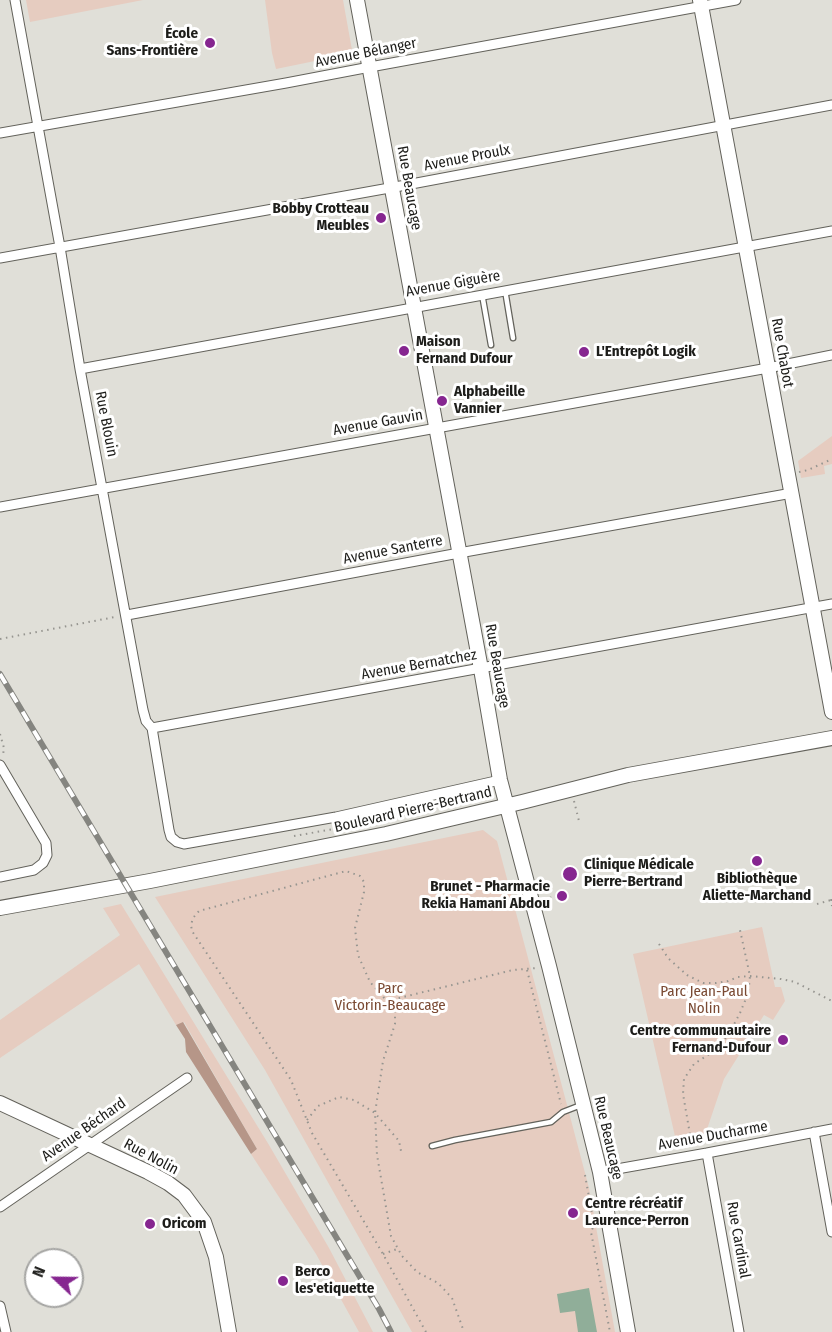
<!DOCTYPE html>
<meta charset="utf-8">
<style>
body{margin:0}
#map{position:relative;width:832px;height:1332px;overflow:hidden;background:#e0dfd8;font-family:"Fira Sans Condensed",sans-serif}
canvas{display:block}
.north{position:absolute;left:24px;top:1248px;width:60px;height:60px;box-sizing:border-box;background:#fff;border:2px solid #a5a5a3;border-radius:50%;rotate:292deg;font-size:16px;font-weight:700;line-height:24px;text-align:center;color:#1d1d1a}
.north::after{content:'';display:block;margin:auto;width:21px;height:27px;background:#862690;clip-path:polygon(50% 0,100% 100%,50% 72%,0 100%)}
</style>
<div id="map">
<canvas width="832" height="1332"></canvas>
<div class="north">N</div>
</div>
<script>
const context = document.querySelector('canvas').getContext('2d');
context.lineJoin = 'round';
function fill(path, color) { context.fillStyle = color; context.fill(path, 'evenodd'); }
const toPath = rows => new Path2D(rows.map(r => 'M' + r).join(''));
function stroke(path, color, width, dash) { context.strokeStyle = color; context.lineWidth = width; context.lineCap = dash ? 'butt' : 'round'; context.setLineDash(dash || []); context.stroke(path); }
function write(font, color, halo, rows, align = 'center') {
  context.font = font + ' "Fira Sans Condensed",sans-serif'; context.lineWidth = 6; context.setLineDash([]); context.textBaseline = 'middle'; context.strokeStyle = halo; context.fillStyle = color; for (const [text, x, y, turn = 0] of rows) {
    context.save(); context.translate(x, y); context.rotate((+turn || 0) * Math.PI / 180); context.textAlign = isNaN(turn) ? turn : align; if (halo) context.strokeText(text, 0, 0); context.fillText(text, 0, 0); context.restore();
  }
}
fill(toPath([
 [26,0,143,0,30,22],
 [265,0,343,0,352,50,349,54,276,69,272,53],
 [832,436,832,464,824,466,825,474,801,478,798,461],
 [483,830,497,841,589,1188,615,1332,412,1332,265,1070,155,897],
 [121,904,269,1145,329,1248,373,1332,359,1332,316,1254,251,1154,257,1149,184,1022,176,1025,139,964,0,1058,0,1020,120,935,103,908],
 [762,927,775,987,781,987,785,1001,773,1020,764,1015,724,1079,703,1141,677,1145,633,954]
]), '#e6ccc0');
fill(toPath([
 [183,1022,257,1149,251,1154,186,1052,185,1039,176,1025]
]), '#b69688');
fill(toPath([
 [589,1288,597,1332,578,1332,575,1311,560,1313,557,1294]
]), '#90ae99');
const lane = toPath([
 [505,290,513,338],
 [482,294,491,345],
 [432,1146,455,1140,551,1122,563,1112,581,1105]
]);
const street = toPath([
 [15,0,60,247,80,369,143,710,146,721,152,728,169,830,171,837,177,842,184,844,336,817,500,780],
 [0,133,286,83,370,67,736,0],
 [0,258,406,185,832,105],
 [80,369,832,231],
 [0,507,768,368,832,355],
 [127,615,459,553,792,493],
 [152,728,832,604],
 [0,765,46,843,47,855,43,863,34,870,0,877],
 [814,1132,832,1232],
 [707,1153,739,1332],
 [600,1172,707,1153,832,1129],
 [0,1207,187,1078],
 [0,1306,6,1332]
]);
const secondary = toPath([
 [357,0,481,669,500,780,549,966,600,1172,628,1332],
 [700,0,832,712],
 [0,908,150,881,386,834,522,802,628,775,832,738],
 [0,1103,148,1172,168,1183,184,1195,204,1222,216,1257,229,1332]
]);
stroke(lane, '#63625b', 7);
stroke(street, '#63625b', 11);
stroke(secondary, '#63625b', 16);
stroke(toPath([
 [799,472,808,470,832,459],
 [0,639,115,617],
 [0,734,4,748,3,755],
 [574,801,579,821],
 [294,836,379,821,464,802],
 [544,899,559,896],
 [832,900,831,900,832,906],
 [817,904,831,900],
 [659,944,668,958,687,975,703,983,716,983,728,981,738,977,750,976,781,979,795,982,832,1001],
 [527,970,561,1104],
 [387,1001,513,970,537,968],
 [307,1120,318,1106,339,1097,354,1100,375,1113,399,1141,401,1151],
 [692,1146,683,1094,684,1079,694,1064,711,1053,722,1043,731,1030,740,1013,747,996,749,986,750,976,740,930],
 [585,1175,594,1225,591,1232,610,1332],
 [383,1254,397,1249],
 [426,1332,383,1254,312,1133,291,1080,192,931,191,925,193,918,199,911,346,871,360,876,364,882,364,892,355,928,358,955,370,982,387,1001,395,1012,395,1024,383,1061,375,1113,377,1155,391,1236,402,1256,417,1272,438,1283,452,1298,464,1332]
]), '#969590', 2, [1.5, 4.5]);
stroke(lane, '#fff', 4.5);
stroke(street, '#fff', 9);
stroke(secondary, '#fff', 14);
const rail = toPath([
 [0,674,379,1309,391,1332]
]);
stroke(rail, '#858580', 6);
stroke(rail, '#fff', 4, [11]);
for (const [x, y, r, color] of [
 [210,43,6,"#862690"],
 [381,218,6,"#862690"],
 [404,351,6,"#862690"],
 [584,352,6,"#862690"],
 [442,401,6,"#862690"],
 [757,861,6,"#862690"],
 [570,874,8,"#862690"],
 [562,896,6,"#862690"],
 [783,1040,6,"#862690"],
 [573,1213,6,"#862690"],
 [150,1224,6,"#862690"],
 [283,1281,6,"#862690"]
]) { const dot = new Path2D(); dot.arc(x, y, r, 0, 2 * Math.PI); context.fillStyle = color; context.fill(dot); stroke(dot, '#fff', 2); }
write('bold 15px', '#1d1d1a', '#fff', [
 ["École",198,34,"right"],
 ["Sans-Frontière",198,51,"right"],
 ["Bobby Crotteau",369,209,"right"],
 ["Meubles",369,226,"right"],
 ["Maison",416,342],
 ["Fernand Dufour",416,359],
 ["L'Entrepôt Logik",596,352],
 ["Alphabeille",454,392],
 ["Vannier",454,409],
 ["Clinique Médicale",584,865],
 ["Pierre-Bertrand",584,882],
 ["Bibliothèque",757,879,"center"],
 ["Aliette-Marchand",757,896,"center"],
 ["Brunet - Pharmacie",550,887,"right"],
 ["Rekia Hamani Abdou",550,904,"right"],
 ["Centre communautaire",771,1031,"right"],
 ["Fernand-Dufour",771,1048,"right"],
 ["Centre récréatif",585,1204],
 ["Laurence-Perron",585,1221],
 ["Oricom",162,1224],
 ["Berco",295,1272],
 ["les'etiquette",295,1289]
], 'left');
write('15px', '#1d1d1a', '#fff', [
 ["Avenue Bélanger",366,53,-11],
 ["Avenue Proulx",467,158,-11],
 ["Rue Beaucage",409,188,80],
 ["Avenue Giguère",453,284,-10],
 ["Rue Chabot",782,353,80],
 ["Avenue Gauvin",378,423,-10],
 ["Rue Blouin",106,424,79],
 ["Avenue Santerre",393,550,-11],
 ["Avenue Bernatchez",419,665,-10],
 ["Rue Beaucage",497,666,80],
 ["Boulevard Pierre-Bertrand",413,810,-13],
 ["Avenue Béchard",84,1130,-35],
 ["Avenue Ducharme",713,1136,-10],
 ["Rue Beaucage",608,1138,77],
 ["Rue Nolin",151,1157,28],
 ["Rue Cardinal",738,1240,80]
]);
write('15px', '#7a4a33', '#fff', [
 ["Parc",390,989],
 ["Victorin-Beaucage",390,1006],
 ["Parc Jean-Paul",704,992],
 ["Nolin",704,1009]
]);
</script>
